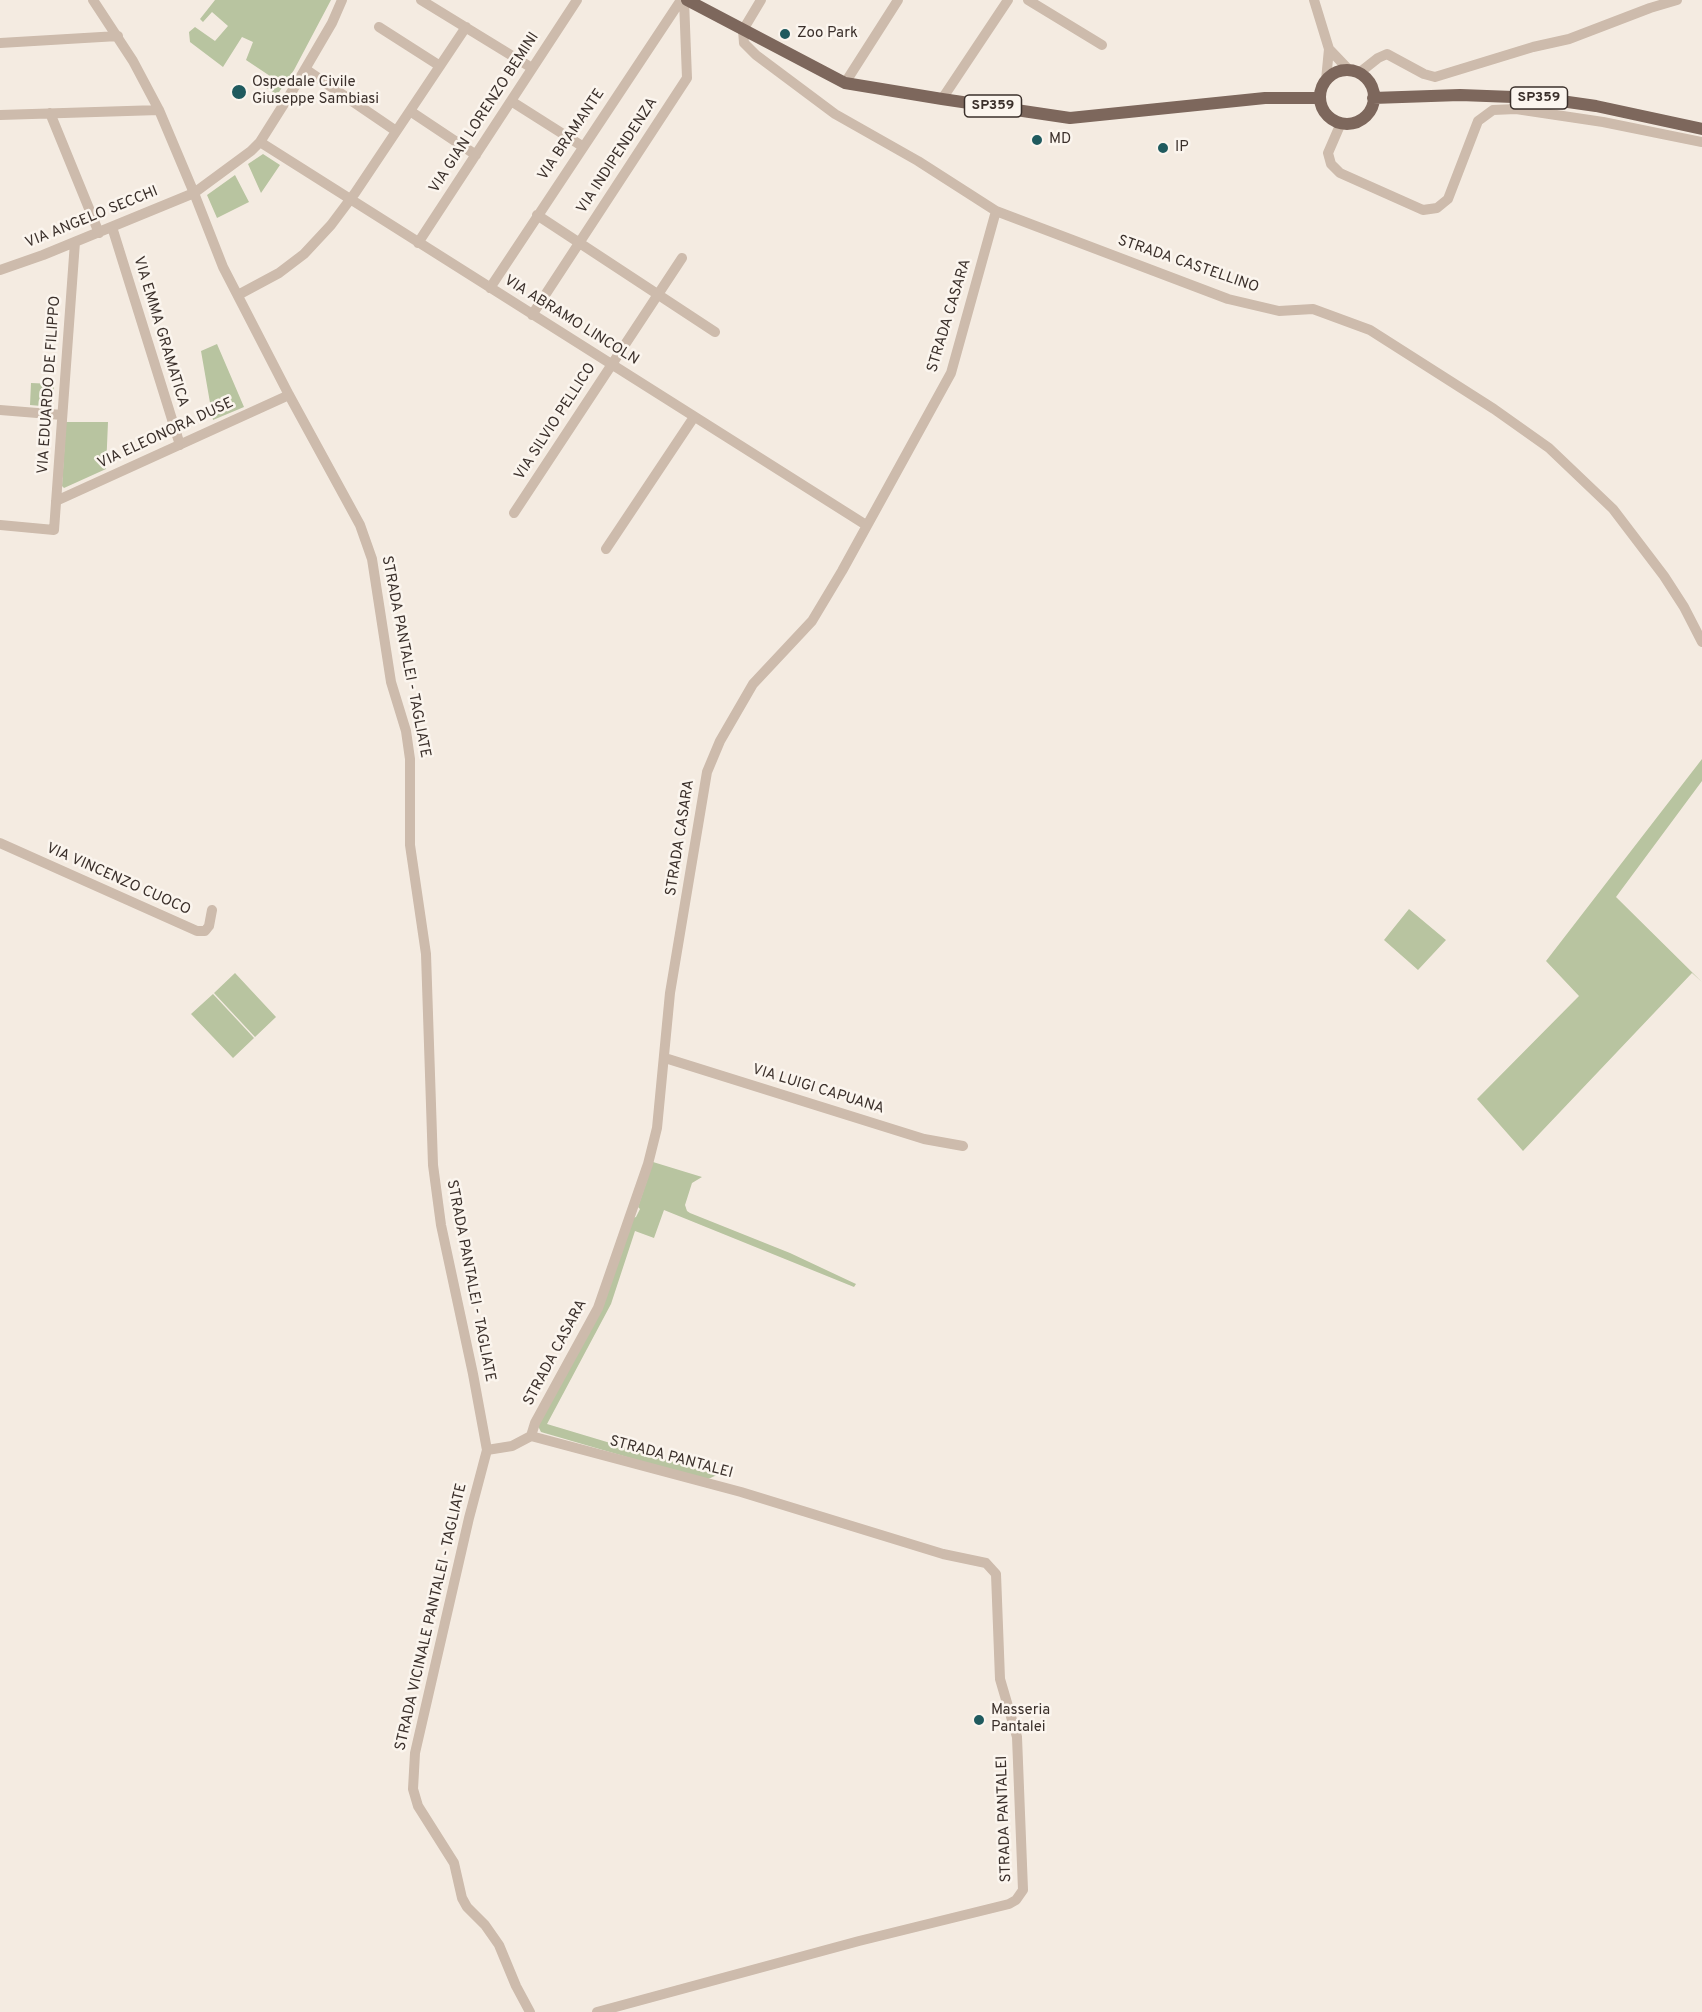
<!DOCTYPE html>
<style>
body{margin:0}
canvas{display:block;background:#f4ebe1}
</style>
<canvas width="1702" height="2012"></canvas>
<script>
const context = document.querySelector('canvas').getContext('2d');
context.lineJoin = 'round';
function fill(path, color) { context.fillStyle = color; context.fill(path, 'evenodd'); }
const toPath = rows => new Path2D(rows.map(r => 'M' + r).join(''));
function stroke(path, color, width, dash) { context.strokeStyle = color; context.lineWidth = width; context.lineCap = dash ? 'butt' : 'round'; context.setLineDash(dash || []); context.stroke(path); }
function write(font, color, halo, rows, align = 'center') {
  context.font = font + ' Overpass,sans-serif'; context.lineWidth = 5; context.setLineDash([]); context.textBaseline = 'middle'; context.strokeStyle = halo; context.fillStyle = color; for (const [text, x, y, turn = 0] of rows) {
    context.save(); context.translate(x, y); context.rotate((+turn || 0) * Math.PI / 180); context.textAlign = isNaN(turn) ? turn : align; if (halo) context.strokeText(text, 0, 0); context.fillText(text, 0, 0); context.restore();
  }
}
fill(toPath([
 [215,0,331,0,294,70,279,92,275,93,266,88,273,78,246,60,253,42,242,37,223,67,190,42,189,32,195,27,215,41,228,26,212,12,203,22,200,19],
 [263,154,280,165,261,193,248,164],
 [235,175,249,202,217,218,207,195],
 [217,344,244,407,213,420,201,351],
 [31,383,54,384,53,407,30,405],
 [66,422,108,422,106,469,64,488,62,486],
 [1702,759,1702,781,1616,897,1702,982,1692,973,1523,1151,1477,1099,1579,996,1546,961],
 [1409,909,1446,940,1418,970,1384,940],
 [235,973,276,1017,255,1037,214,993],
 [213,994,254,1038,233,1058,191,1014],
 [653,1162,702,1177,692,1183,685,1205,687,1211,690,1213,790,1253,856,1284,854,1287,664,1210,654,1238,635,1231,611,1304,547,1424,717,1475,706,1480,541,1432,538,1426,601,1308,633,1218,636,1217,640,1209,638,1207]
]), '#b8c4a0');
stroke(toPath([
 [93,0,133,61,159,110,194,193,223,267,289,395,360,525,372,559,391,682,406,731,410,759,410,845,426,954,433,1165,441,1225,473,1374,487,1450,469,1518,415,1753,413,1789,418,1806,454,1863,462,1898,467,1907,485,1925,499,1945,516,1986,530,2012],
 [421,0,532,68],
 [761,0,743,30,744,43,756,55,835,114,918,161,996,211,1228,299,1279,311,1313,309,1370,330,1494,409,1549,448,1613,509,1664,576,1684,607,1702,642],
 [1028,0,1102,45],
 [1314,0,1329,49],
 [379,27,440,66],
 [0,43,118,36],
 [305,69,396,131],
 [1359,73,1378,58,1387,54,1424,74,1435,77,1533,47,1569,39,1650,8,1677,0],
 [1326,80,1329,49,1350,71],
 [845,83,898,0],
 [942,99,1008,0],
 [511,101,582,146],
 [410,111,476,155],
 [50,113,99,233],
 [0,115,159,110],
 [1341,123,1328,153,1331,164,1340,173,1423,210,1437,208,1448,199,1478,121,1493,110,1516,109,1603,122,1702,142],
 [260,142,866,525],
 [537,215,715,332],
 [112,227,180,445],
 [418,243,577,0],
 [0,270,43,255,194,193,251,151,260,142,294,88,332,23,342,0],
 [490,288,681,0],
 [238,295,279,273,304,254,331,225,355,193,466,27],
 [532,315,687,78,684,0],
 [0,410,62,415],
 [56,501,289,395],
 [514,513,682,258],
 [0,525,54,530,75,242],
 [606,549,694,417],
 [0,843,197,931,205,931,209,926,212,910],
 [665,1058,924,1139,963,1146],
 [531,1436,741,1492,943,1554,986,1563,996,1574,1000,1679,1017,1737,1023,1890,1016,1900,1009,1904,859,1941,597,2012],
 [487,1450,512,1446,531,1436,535,1423,598,1308,648,1164,657,1128,670,993,707,772,720,741,753,684,812,621,842,571,951,373,996,211]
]), '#cdbbac', 10);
stroke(toPath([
 [687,0,845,83,942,99,1070,118,1265,98,1320,98],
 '1320 97a27 27 0 1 1 54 0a27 27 0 1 1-54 0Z',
 [1373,98,1460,95,1540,98,1596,106,1702,129]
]), '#7d675c', 12);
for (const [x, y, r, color] of [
 [785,34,6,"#1f5a5e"],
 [239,92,8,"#1f5a5e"],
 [1037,140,6,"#1f5a5e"],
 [1163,148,6,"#1f5a5e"],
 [979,1720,6,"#1f5a5e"]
]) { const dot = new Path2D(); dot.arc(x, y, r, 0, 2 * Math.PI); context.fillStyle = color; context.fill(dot); stroke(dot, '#fbf5ee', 2); }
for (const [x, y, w] of [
 [1539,98,57],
 [993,106,57]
]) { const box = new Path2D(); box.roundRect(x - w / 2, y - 11, w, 22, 4.5); context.fillStyle = '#fbf5ee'; context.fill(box); stroke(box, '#3b302b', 1.5); }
write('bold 14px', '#3b302b', null, [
 ["SP359",1539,98],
 ["SP359",993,106]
]);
write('15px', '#3b302b', '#fbf5ee', [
 ["Zoo Park",797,34],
 ["Ospedale Civile",252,83],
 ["Giuseppe Sambiasi",252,100],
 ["MD",1049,140],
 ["IP",1175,148],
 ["Masseria",991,1711],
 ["Pantalei",991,1728]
], 'left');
write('15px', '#3b302b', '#fbf5ee', [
 ["VIA GIAN LORENZO BEMINI",485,113,-57],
 ["VIA BRAMANTE",572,135,-56],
 ["VIA INDIPENDENZA",618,156,-57],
 ["VIA ANGELO SECCHI",92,218,-22],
 ["STRADA CASTELLINO",1188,265,19],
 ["STRADA CASARA",950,316,-73],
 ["VIA ABRAMO LINCOLN",571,321,32],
 ["VIA EMMA GRAMATICA",160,332,73],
 ["VIA EDUARDO DE FILIPPO",50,385,-86],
 ["VIA SILVIO PELLICO",556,422,-57],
 ["VIA ELEONORA DUSE",166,434,-25],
 ["STRADA PANTALEI - TAGLIATE",405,657,79],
 ["STRADA CASARA",681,838,-81],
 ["VIA VINCENZO CUOCO",118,880,24],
 ["VIA LUIGI CAPUANA",818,1090,17],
 ["STRADA PANTALEI - TAGLIATE",470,1281,79],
 ["STRADA CASARA",556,1353,-62],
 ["STRADA PANTALEI",671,1458,15],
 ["STRADA VICINALE PANTALEI - TAGLIATE",432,1617,-77],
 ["STRADA PANTALEI",1005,1819,-92]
]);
</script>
